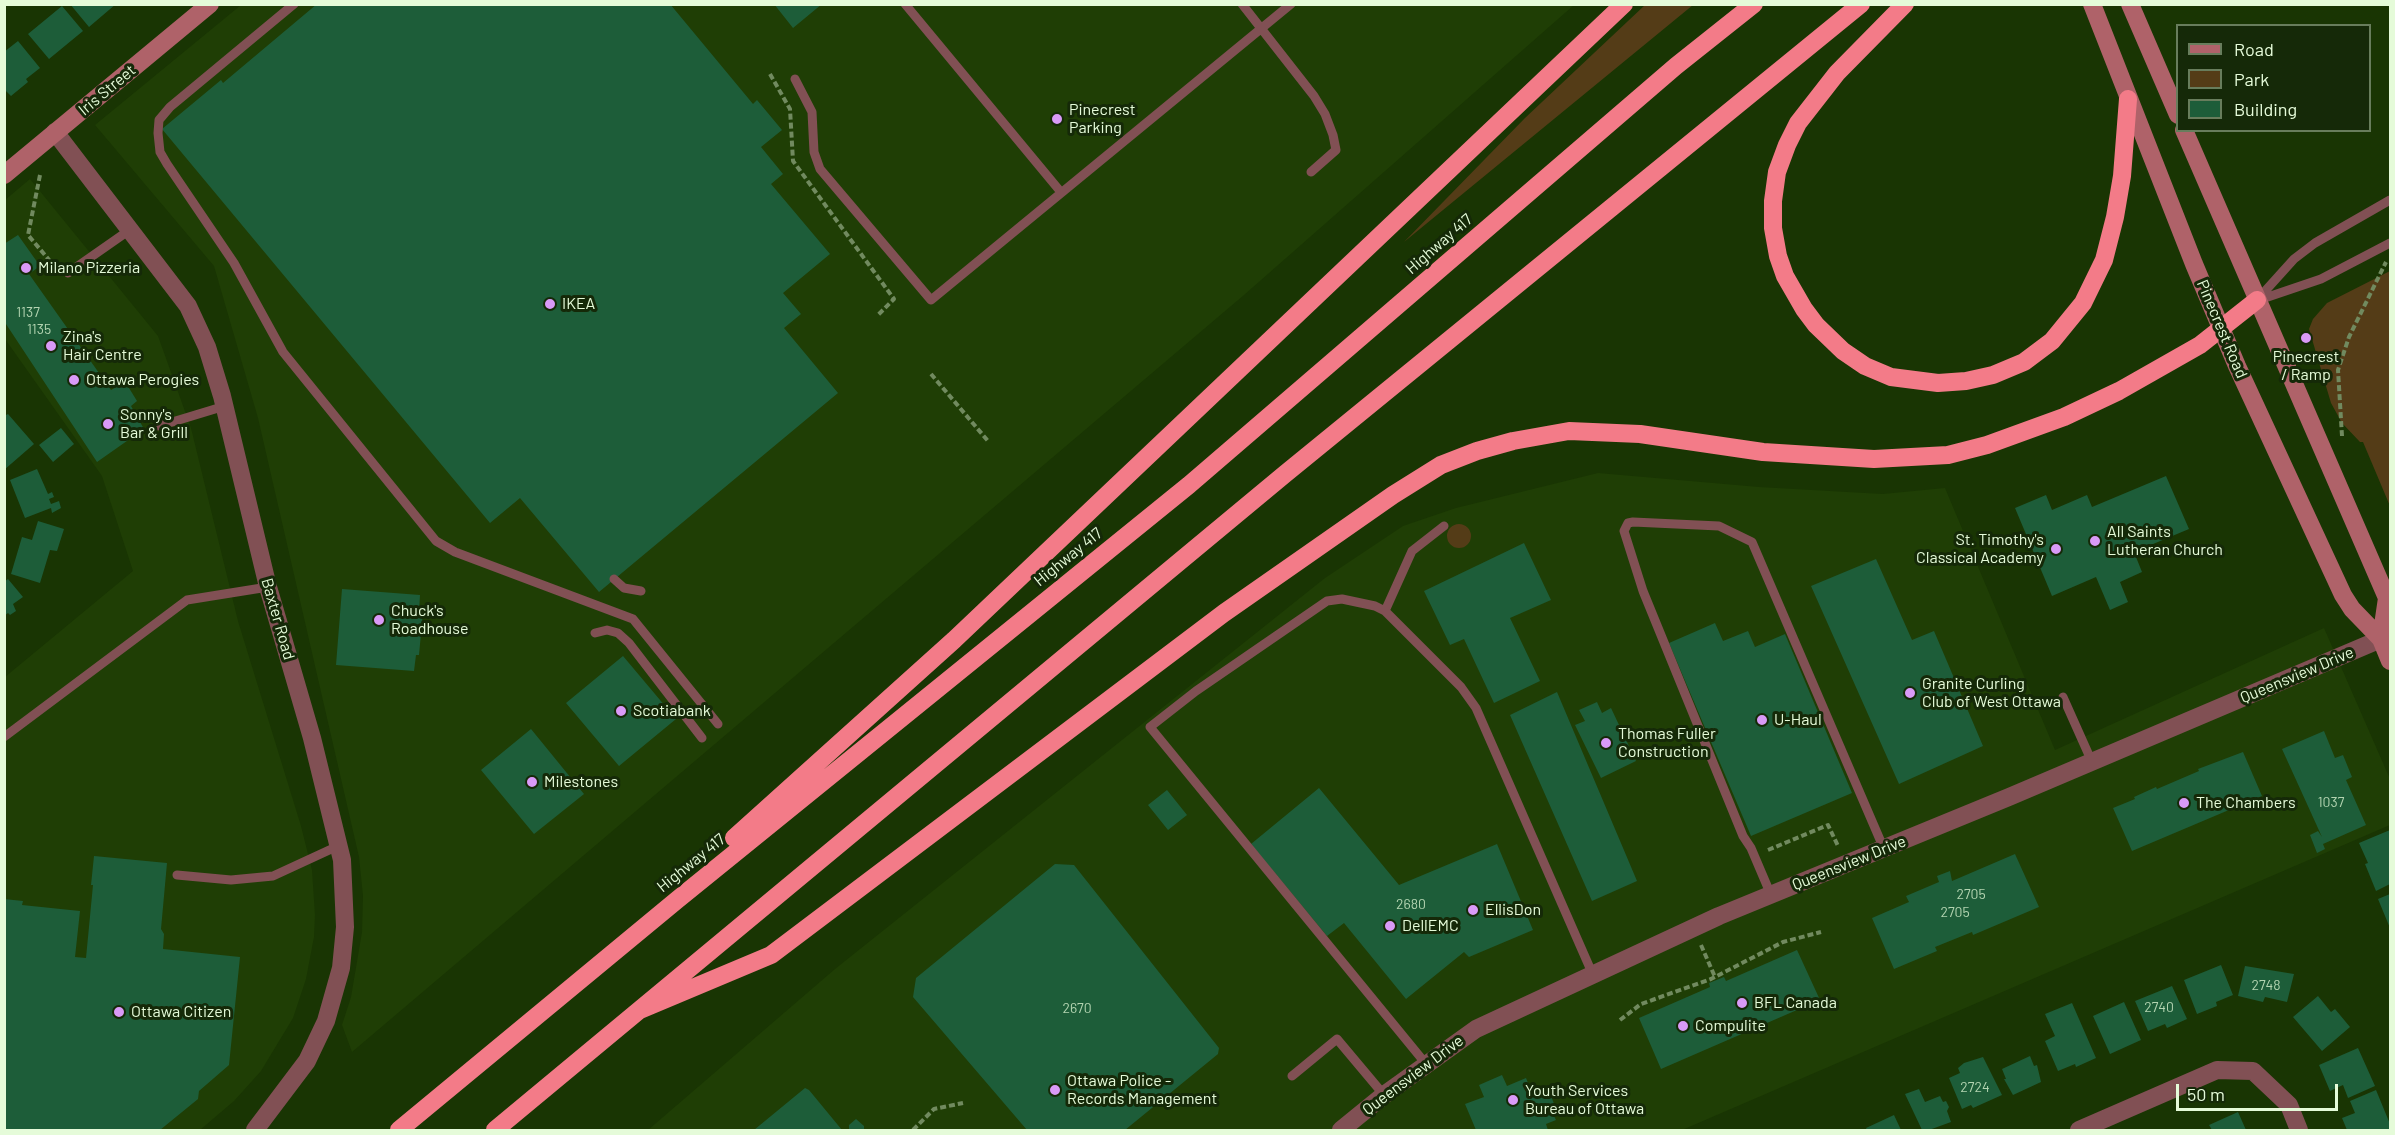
<!DOCTYPE html>
<style>
body{margin:0}
#map{position:relative;width:2395px;height:1135px;overflow:hidden;background:#193503;font-family:Barlow,sans-serif}
canvas{display:block}
.frame{position:absolute;inset:0;border:6px solid #e5fbd9;pointer-events:none}
.legend{position:absolute;left:2176px;top:24px;width:195px;height:108px;box-sizing:border-box;background:#152908;border:2px solid #687d5c;margin:0;padding:8px 10px;list-style:none;font-size:18px;color:#e5fbd9}
.legend li{display:flex;align-items:center;gap:12px;height:30px}
.legend b{width:30px;border:2px solid #687d5c}
.scale{position:absolute;left:2176px;top:1084px;width:162px;height:27px;box-sizing:border-box;border:3px solid #e5fbd9;border-top:0;padding-left:8px;font-size:18px;line-height:21px;white-space:nowrap;color:#e5fbd9;-webkit-text-stroke:4px #152908;paint-order:stroke}
</style>
<div id="map">
<canvas width="2395" height="1135"></canvas>
<div class="frame"></div>
<ul class="legend">
<li><b style="height:8px;background:#af6269"></b>Road</li>
<li><b style="height:16px;background:#543c17"></b>Park</li>
<li><b style="height:16px;background:#1d5d39"></b>Building</li>
</ul>
<div class="scale">50 m</div>
</div>
<script>
const context = document.querySelector('canvas').getContext('2d');
context.lineJoin = 'round';
function fill(path, color) { context.fillStyle = color; context.fill(path, 'evenodd'); }
const toPath = rows => new Path2D(rows.map(r => 'M' + r).join(''));
function stroke(path, color, width, dash) { context.strokeStyle = color; context.lineWidth = width; context.lineCap = dash ? 'butt' : 'round'; context.setLineDash(dash || []); context.stroke(path); }
function write(font, color, halo, rows, align = 'center') {
  context.font = font + ' Barlow,sans-serif'; context.lineWidth = 6; context.setLineDash([]); context.textBaseline = 'middle'; context.strokeStyle = halo; context.fillStyle = color; for (const [text, x, y, turn = 0] of rows) {
    context.save(); context.translate(x, y); context.rotate((+turn || 0) * Math.PI / 180); context.textAlign = isNaN(turn) ? turn : align; if (halo) context.strokeText(text, 0, 0); context.fillText(text, 0, 0); context.restore();
  }
}
fill(toPath([
 [241,5,1574,5,1244,295,352,1052,342,1025,351,997,362,932,363,896,359,857,258,418,214,266,95,125],
 [30,179,158,336,191,428,238,621,301,826,312,870,315,915,314,937,306,979,293,1018,261,1071,234,1101,200,1130,5,1130,5,677,133,571,102,476,5,339,5,200],
 [1598,473,1759,487,1883,494,1945,488,2055,750,2324,628,2390,779,2390,825,1682,1130,648,1130,835,969,1325,578,1403,526,1456,508]
]), '#1f3e05');
fill(toPath([
 [1645,5,1693,5,1404,242,1525,118],
 [2390,271,2390,506,2363,442,2360,442,2342,423,2331,403,2309,329,2313,319,2327,303],
 '1447 536a12 12 0 1 1 24 0a12 12 0 1 1-24 0Z'
]), '#543c17');
fill(toPath([
 [70,4,116,4,89,27],
 [317,4,670,4,753,104,757,100,782,130,761,147,783,174,771,184,830,254,783,293,801,314,784,328,838,393,599,592,520,498,490,523,162,129,221,80,223,83],
 [774,4,822,4,793,28],
 [62,6,83,31,49,59,28,34],
 [18,41,40,68,26,79,28,82,11,96,4,89,4,52],
 [18,235,40,266,29,274,111,390,120,385,129,388,137,401,131,406,144,429,97,462,4,321,4,244],
 [8,414,34,444,4,470,4,416],
 [61,428,74,444,53,462,39,445],
 [37,469,48,494,52,492,54,497,49,499,51,504,59,501,61,508,52,513,51,508,25,518,10,480],
 [2166,476,2189,529,2134,552,2142,572,2120,582,2128,602,2110,610,2096,577,2052,596,2015,508,2046,495,2052,510,2087,495,2092,507],
 [38,521,64,529,57,551,50,550,40,583,11,574,22,537,32,540],
 [1524,543,1551,600,1510,618,1540,681,1494,703,1464,639,1450,645,1424,591],
 [1876,559,1912,640,1934,631,1983,746,1899,784,1811,586],
 [8,579,23,597,13,604,16,611,10,615,8,613,4,616,4,582],
 [342,589,420,595,419,612,423,612,419,655,416,655,414,671,336,665],
 [1715,623,1723,641,1748,631,1755,647,1785,634,1852,793,1751,836,1669,643],
 [623,656,676,719,619,766,566,703],
 [1557,692,1637,881,1592,901,1510,715],
 [1597,702,1602,713,1611,708,1636,761,1601,778,1575,725,1585,721,1579,710],
 [531,729,584,794,534,834,481,770],
 [2324,731,2335,758,2343,755,2352,777,2346,780,2366,825,2323,844,2325,849,2317,853,2310,835,2318,831,2322,837,2282,749],
 [2243,752,2262,796,2132,851,2113,808,2135,799,2134,797,2156,787,2157,789,2199,771,2198,769],
 [1319,788,1399,885,1497,844,1533,930,1469,957,1464,952,1406,999,1344,923,1327,936,1251,844],
 [1167,790,1187,815,1168,830,1148,805],
 [2390,830,2390,884,2376,891,2365,864,2368,863,2359,843],
 [2015,854,2039,907,1973,935,1972,932,1935,947,1937,951,1894,969,1872,918,1909,902,1906,896,1939,882,1937,876,1950,871,1952,881],
 [94,856,167,863,161,929,164,934,163,949,240,957,229,1065,199,1091,198,1099,160,1130,4,1130,4,899,23,901,22,905,80,911,75,957,86,958,93,885,91,885],
 [1055,864,1074,865,1219,1048,1218,1054,1125,1130,1027,1130,913,997,916,978],
 [2390,894,2390,928,2378,899],
 [1797,950,1820,1000,1661,1069,1639,1018,1710,987,1709,983,1724,977,1726,981],
 [2221,965,2233,995,2216,1002,2217,1006,2197,1014,2184,980],
 [2245,966,2294,974,2287,1002,2265,997,2263,1002,2238,996],
 [2172,986,2187,1019,2167,1028,2165,1024,2148,1031,2135,1001],
 [2318,996,2331,1012,2335,1009,2350,1027,2322,1051,2293,1017],
 [2124,1002,2141,1040,2110,1054,2093,1016],
 [2072,1003,2096,1058,2076,1067,2075,1064,2058,1071,2045,1041,2055,1036,2045,1014],
 [2358,1048,2375,1086,2348,1098,2343,1085,2330,1091,2319,1065],
 [2030,1056,2034,1066,2037,1065,2041,1082,2013,1095,2004,1079,2006,1079,2002,1069],
 [1983,1057,2002,1095,1973,1108,1971,1105,1962,1109,1949,1078,1960,1073,1958,1068,1964,1063],
 [1502,1075,1507,1086,1526,1078,1532,1093,1542,1089,1545,1095,1550,1093,1557,1112,1553,1114,1556,1120,1546,1124,1548,1130,1476,1130,1465,1104,1484,1097,1479,1085],
 [805,1088,809,1090,842,1130,754,1130],
 [1919,1089,1925,1102,1940,1096,1943,1102,1946,1101,1949,1107,1947,1111,1951,1122,1929,1130,1922,1130,1905,1094],
 [2376,1090,2390,1124,2390,1129,2347,1130,2342,1118,2355,1113,2350,1101],
 [2238,1112,2246,1130,2212,1130,2209,1125],
 [1894,1115,1901,1130,1867,1130,1866,1128],
 [856,1119,864,1126,864,1129,849,1130,849,1125]
]), '#1d5d39');
stroke(toPath([
 [770,74,790,109,793,161,894,299,878,315],
 [40,175,28,235,50,261,58,266],
 [931,374,988,441],
 [2342,436,2338,370,2349,337,2386,262],
 [1768,850,1828,825,1838,846],
 [1701,945,1715,977],
 [1620,1020,1641,1004,1711,979,1783,942,1821,932],
 [913,1130,934,1109,963,1103]
]), '#718a5f', 4, [6, 3]);
stroke(toPath([
 [294,4,170,107,159,120,158,133,160,152,167,164,234,263,283,352,436,541,455,552,633,619,718,724],
 [905,4,1060,191],
 [1242,4,1314,96,1325,114,1333,135,1336,150,1311,172],
 [795,79,812,112,814,152,820,169,931,300,1291,4],
 [68,273,131,229],
 [2257,300,2294,259,2315,243,2390,200],
 [2259,300,2321,279,2390,243],
 [159,426,225,406],
 [614,579,624,588,641,591],
 [1385,611,1412,551,1444,526],
 [595,633,607,630,618,633,629,643,702,738],
 [2063,697,2092,762],
 [4,737,187,600,268,587],
 [177,875,231,880,273,876,338,846],
 [1771,895,1751,848,1743,836,1643,591,1624,531,1628,523,1633,522,1719,526,1752,542,1884,849],
 [1426,1064,1150,727,1196,691,1327,601,1342,599,1375,606,1385,611,1461,687,1476,708,1593,975],
 [1292,1076,1337,1039,1384,1095]
]), '#815054', 9);
stroke(toPath([
 [55,132,188,306,207,347,222,396,268,587,312,738,342,860,345,927,341,968,326,1021,307,1061,255,1130],
 [1341,1130,1384,1095,1476,1029,1719,916,2009,797,2381,639],
 [2079,1130,2217,1070,2253,1071,2289,1105,2299,1130]
]), '#815054', 18);
stroke(toPath([
 [2092,4,2194,264,2237,366,2343,595,2352,609,2381,639,2390,661],
 [2130,4,2178,115],
 [2184,130,2387,598,2381,639],
 [4,175,210,4]
]), '#af6269', 18);
stroke(toPath([
 [1905,4,1837,73,1798,123,1787,145,1777,172,1773,201,1773,228,1778,256,1785,276,1804,309,1816,325,1843,351,1865,366,1891,377,1938,383,1966,381,1993,375,2024,362,2052,341,2083,303,2104,260,2115,217,2122,176,2128,99],
 [734,838,954,640,1624,4],
 [640,1010,771,955,1224,613,1393,495,1441,465,1477,451,1513,441,1569,431,1640,434,1763,452,1874,459,1948,455,1987,445,2064,417,2119,391,2200,345,2257,300],
 [399,1130,677,900,1189,485,1676,66,1754,4],
 [495,1130,1285,474,1861,4]
]), '#f37b88', 18);
for (const [x, y, r, color] of [
 [1057,119,6,"#d99af7"],
 [26,268,6,"#d99af7"],
 [550,304,6,"#d99af7"],
 [2306,338,6,"#d99af7"],
 [51,346,6,"#d99af7"],
 [74,380,6,"#d99af7"],
 [108,424,6,"#d99af7"],
 [2095,541,6,"#d99af7"],
 [2056,549,6,"#d99af7"],
 [379,620,6,"#d99af7"],
 [1910,693,6,"#d99af7"],
 [621,711,6,"#d99af7"],
 [1762,720,6,"#d99af7"],
 [1606,743,6,"#d99af7"],
 [532,782,6,"#d99af7"],
 [2184,803,6,"#d99af7"],
 [1473,910,6,"#d99af7"],
 [1390,926,6,"#d99af7"],
 [1742,1003,6,"#d99af7"],
 [119,1012,6,"#d99af7"],
 [1683,1026,6,"#d99af7"],
 [1055,1090,6,"#d99af7"],
 [1513,1100,6,"#d99af7"]
]) { const dot = new Path2D(); dot.arc(x, y, r, 0, 2 * Math.PI); context.fillStyle = color; context.fill(dot); stroke(dot, '#152908', 2); }
write('14px', '#b3d4b1', null, [
 ["1137",28,312],
 ["1135",39,329],
 ["1037",2331,802],
 ["2705",1971,894],
 ["2680",1411,904],
 ["2705",1955,912],
 ["2748",2266,985],
 ["2740",2159,1007],
 ["2670",1077,1008],
 ["2724",1975,1087]
]);
write('16px', '#e5fbd9', '#152908', [
 ["Iris Street",107,90,-40],
 ["Highway 417",1439,244,-41],
 ["Pinecrest Road",2222,329,67],
 ["Highway 417",1068,557,-39],
 ["Baxter Road",278,619,74],
 ["Queensview Drive",2297,675,-23],
 ["Highway 417",691,863,-39],
 ["Queensview Drive",1849,863,-22],
 ["Queensview Drive",1413,1075,-37]
]);
write('16px', '#e5fbd9', '#152908', [
 ["Pinecrest",1069,110],
 ["Parking",1069,128],
 ["Milano Pizzeria",38,268],
 ["IKEA",562,304],
 ["Zina's",63,337],
 ["Hair Centre",63,355],
 ["Pinecrest",2306,357,"center"],
 ["/ Ramp",2306,375,"center"],
 ["Ottawa Perogies",86,380],
 ["Sonny's",120,415],
 ["Bar & Grill",120,433],
 ["All Saints",2107,532],
 ["Lutheran Church",2107,550],
 ["St. Timothy's",2044,540,"right"],
 ["Classical Academy",2044,558,"right"],
 ["Chuck's",391,611],
 ["Roadhouse",391,629],
 ["Granite Curling",1922,684],
 ["Club of West Ottawa",1922,702],
 ["Scotiabank",633,711],
 ["U-Haul",1774,720],
 ["Thomas Fuller",1618,734],
 ["Construction",1618,752],
 ["Milestones",544,782],
 ["The Chambers",2196,803],
 ["EllisDon",1485,910],
 ["DellEMC",1402,926],
 ["BFL Canada",1754,1003],
 ["Ottawa Citizen",131,1012],
 ["Compulite",1695,1026],
 ["Ottawa Police -",1067,1081],
 ["Records Management",1067,1099],
 ["Youth Services",1525,1091],
 ["Bureau of Ottawa",1525,1109]
], 'left');
</script>
